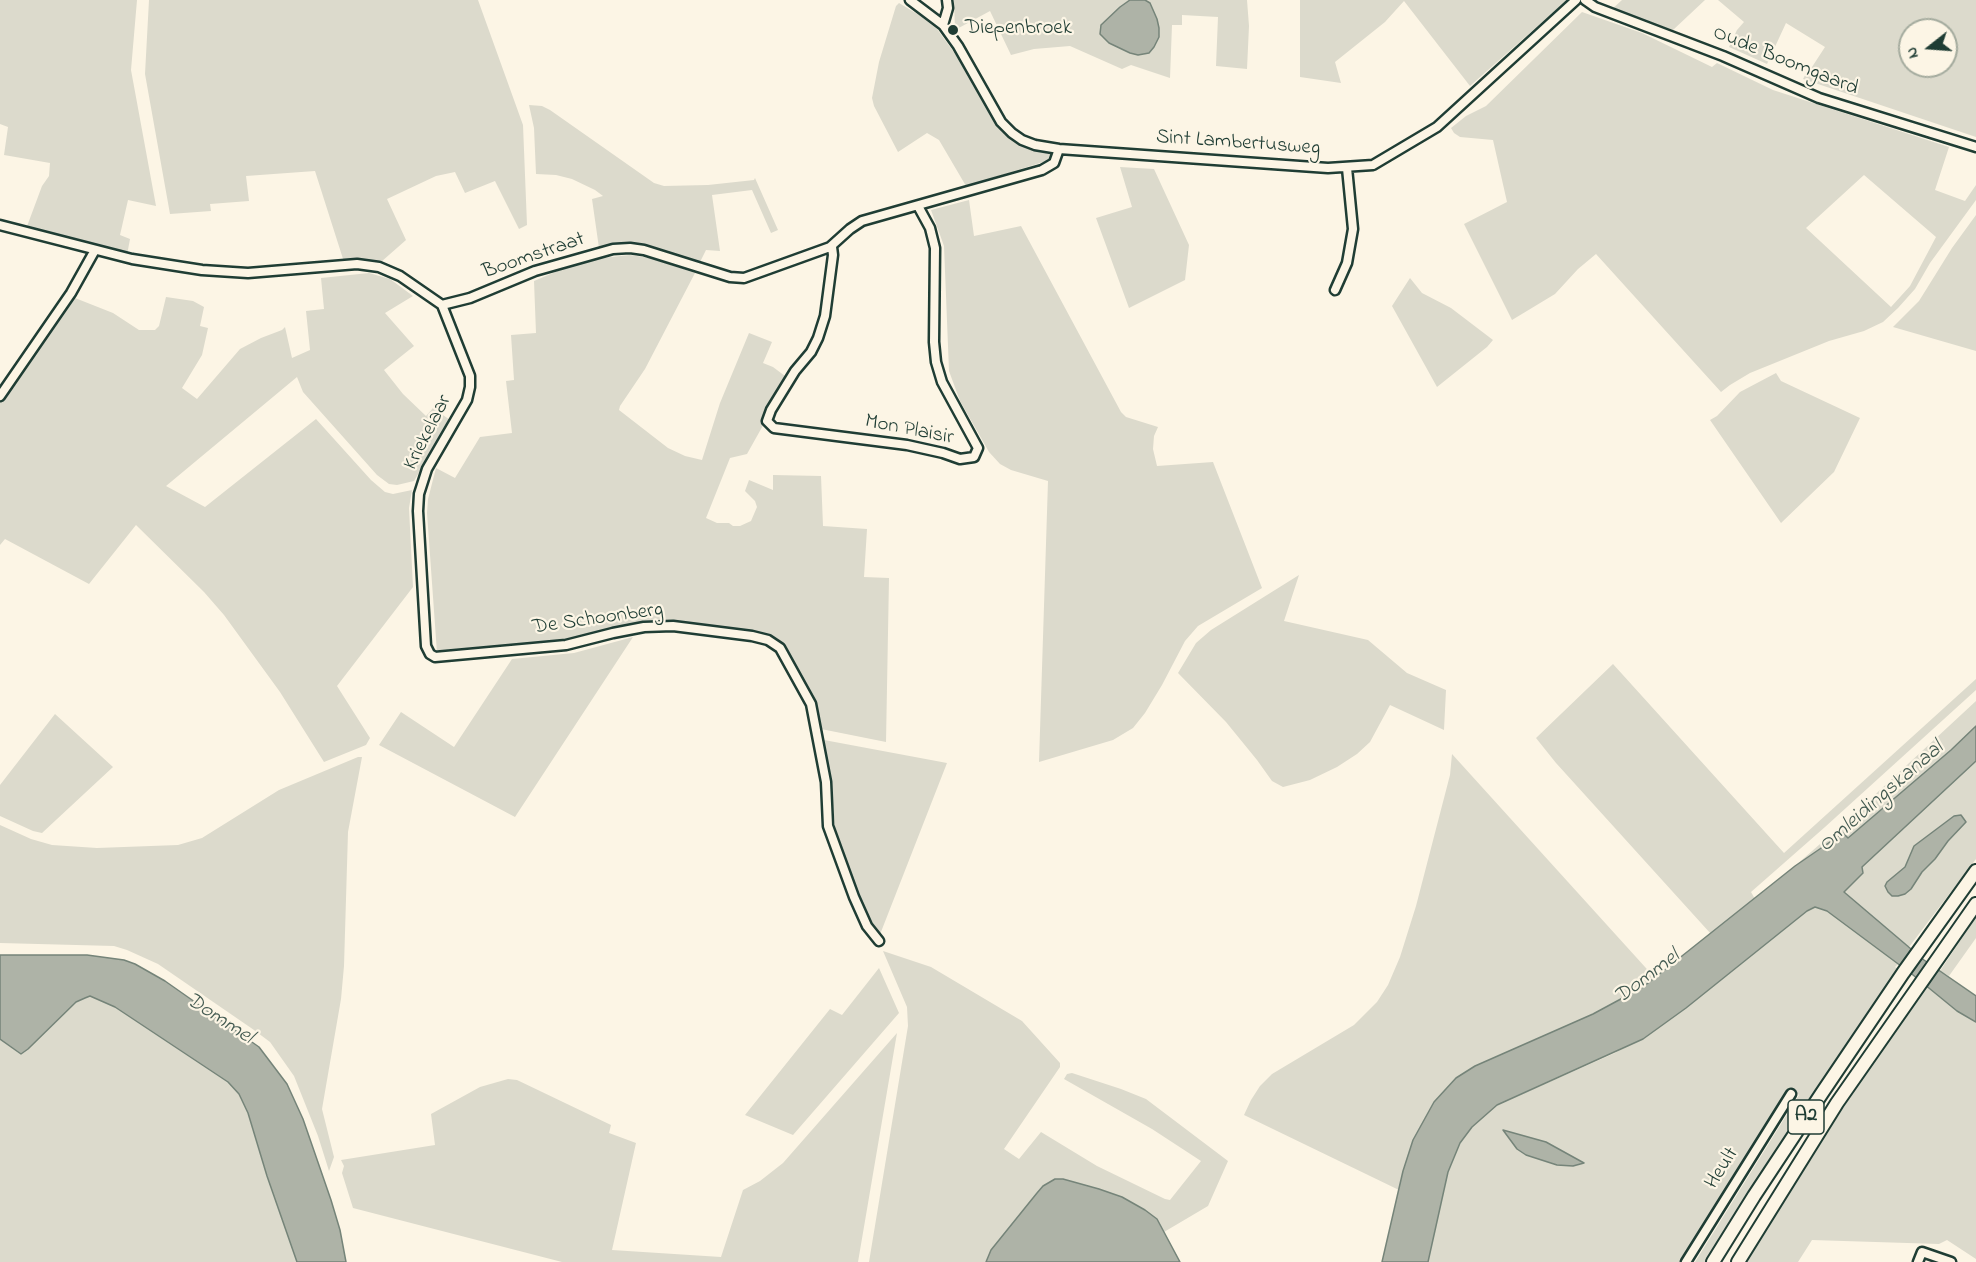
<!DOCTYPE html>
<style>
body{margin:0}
#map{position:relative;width:1976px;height:1262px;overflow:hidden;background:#fcf5e5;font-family:"Indie Flower",sans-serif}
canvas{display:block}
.north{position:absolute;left:1898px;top:18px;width:60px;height:60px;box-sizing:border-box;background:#fcf5e5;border:2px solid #a4ab9e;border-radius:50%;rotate:253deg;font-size:16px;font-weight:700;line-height:24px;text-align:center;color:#1f3d34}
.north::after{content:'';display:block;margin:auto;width:21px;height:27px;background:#1f3d34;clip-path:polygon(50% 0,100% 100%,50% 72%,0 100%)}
</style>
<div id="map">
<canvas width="1976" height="1262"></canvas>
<div class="north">N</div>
</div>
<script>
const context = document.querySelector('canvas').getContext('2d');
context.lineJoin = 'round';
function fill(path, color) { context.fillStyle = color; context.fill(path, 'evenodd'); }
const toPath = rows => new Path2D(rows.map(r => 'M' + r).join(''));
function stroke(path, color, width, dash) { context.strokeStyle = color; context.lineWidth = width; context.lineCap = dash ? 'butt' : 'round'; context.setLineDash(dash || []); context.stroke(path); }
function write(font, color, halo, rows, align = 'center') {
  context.font = font + ' "Indie Flower",sans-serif'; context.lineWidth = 4.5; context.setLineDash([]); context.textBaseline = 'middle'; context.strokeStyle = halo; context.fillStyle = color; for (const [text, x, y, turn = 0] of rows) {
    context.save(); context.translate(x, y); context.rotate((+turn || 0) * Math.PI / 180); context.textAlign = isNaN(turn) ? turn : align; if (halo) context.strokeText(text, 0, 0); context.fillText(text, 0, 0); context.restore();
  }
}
fill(toPath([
 [0,0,137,0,131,70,156,206,128,200,120,235,130,239,127,255,26,229,42,186,49,176,50,163,4,155,8,127,0,124],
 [149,0,478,0,523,125,527,225,519,229,495,181,465,193,455,172,436,176,387,199,406,240,381,262,367,260,344,262,315,171,246,176,249,201,210,204,211,211,170,214,145,74],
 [954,0,1130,0,1120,7,1101,25,1109,43,1138,55,1150,3,1145,0,1247,0,1249,26,1247,69,1216,66,1218,17,1182,15,1182,25,1172,25,1170,78,1131,65,1122,69,1070,46,1034,49,1011,55,990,11,955,30],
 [1300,0,1567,0,1470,86,1404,1,1385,22,1335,62,1341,83,1300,77],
 [1622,0,1705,0,1673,30,1611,10],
 [1718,0,1976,0,1976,137,1803,79,1808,70,1812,67,1825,47,1786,23,1767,64,1729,47,1737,30,1744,22],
 [1910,30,1946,30,1946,66,1910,66],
 [899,3,919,15,937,29,961,62,997,125,1008,137,1037,151,1054,154,1053,159,966,186,939,140,927,133,898,152,874,106,872,98,879,62,896,6],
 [1582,12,1642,33,1712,67,1717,63,1773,90,1949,147,1935,190,1965,201,1976,185,1976,200,1930,263,1915,289,1898,308,1883,322,1864,331,1829,341,1750,373,1730,385,1721,392,1596,254,1578,269,1555,294,1512,320,1464,224,1507,202,1493,140,1460,137,1454,133,1451,128,1466,116,1486,106],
 [1864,175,1936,237,1910,286,1891,307,1806,228],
 [529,105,542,106,550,110,654,183,664,186,708,185,754,180,755,178,778,230,771,233,752,190,712,195,720,251,706,250,699,264,648,246,626,243,599,248,592,199,603,196,595,190,572,179,556,175,536,174,534,128],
 [1120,167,1154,169,1189,245,1185,280,1129,308,1096,218,1132,207],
 [969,200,974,236,1021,226,1121,412,1126,417,1158,427,1154,436,1153,449,1157,466,1213,462,1262,588,1198,626,1185,641,1162,685,1145,713,1133,728,1113,740,1039,762,1048,481,1011,470,1000,464,989,452,960,401,949,371,944,246,931,210],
 [1976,215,1976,351,1893,327,1919,301,1952,248],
 [630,255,650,258,695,273,645,369,620,406,619,410,668,448,685,456,702,460,720,403,749,333,772,342,763,363,773,367,789,379,747,454,730,458,706,518,717,523,729,523,733,526,740,526,751,521,757,507,755,501,745,491,749,480,773,490,773,475,821,476,823,526,867,529,864,577,889,578,886,742,821,729,802,676,786,653,770,640,664,624,571,643,437,653,427,513,428,499,436,468,455,478,480,437,512,433,506,381,514,380,511,335,536,333,534,281,560,270,602,258],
 [369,273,390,279,413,296,385,313,414,346,384,370,403,394,426,416,433,408,450,420,414,481,397,485,389,484,377,475,303,392,297,377,166,486,205,507,316,419,371,480,385,492,393,494,412,490,409,508,413,587,337,686,370,738,366,745,324,762,280,692,224,615,204,592,136,525,89,584,5,539,0,545,0,402,75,298,113,313,139,330,155,330,159,326,166,297,193,301,204,307,200,326,208,328,202,355,182,388,197,399,240,349,261,338,282,330,285,327,292,358,310,350,306,311,324,309,321,278],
 [1410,278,1422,293,1451,308,1493,340,1487,347,1437,387,1392,306],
 [1776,373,1781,381,1860,418,1834,472,1781,523,1710,420,1717,416,1740,392],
 [1299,575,1284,621,1368,640,1407,673,1446,690,1444,730,1390,705,1370,742,1357,754,1337,767,1310,780,1283,787,1272,781,1257,760,1226,722,1178,673,1196,643,1211,630],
 [633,637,515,817,379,745,401,712,454,747,512,659,574,653],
 [1613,664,1784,853,1976,679,1976,690,1825,827,1751,892,1755,899,1711,934,1556,763,1536,738],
 [1976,701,1976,726,1951,750,1848,838,1843,833,1795,866,1853,815],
 [55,714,113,767,42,833,33,831,0,816,0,785],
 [824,740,947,763,879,937,869,924,836,839,831,783],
 [1452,754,1655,978,1643,987,1593,1014,1475,1066,1456,1078,1434,1102,1413,1140,1399,1190,1244,1115,1251,1100,1260,1086,1272,1074,1354,1025,1377,1002,1388,985,1400,957,1416,906,1450,775],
 [358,757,362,757,348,832,344,966,341,999,322,1109,334,1157,329,1171,318,1136,294,1076,270,1042,254,1030,158,964,127,950,114,946,0,943,0,825,31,839,52,845,97,848,178,845,202,838,279,790],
 [1976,761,1976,859,1909,947,1844,892,1863,873,1862,867],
 [1954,816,1948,841,1935,859,1918,877,1892,896,1888,892,1886,886,1905,867,1914,846],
 [1815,907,1827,911,1898,964,1895,967,1898,969,1772,1156,1707,1262,1695,1262,1799,1095,1792,1089,1734,1176,1681,1262,1428,1262,1448,1172,1460,1143,1472,1127,1497,1105,1615,1053,1686,1008,1807,911],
 [1976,917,1976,938,1949,976,1940,971],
 [883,951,931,967,1022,1021,1060,1063,1060,1067,1004,1149,1019,1159,1041,1132,1097,1166,1165,1199,1170,1200,1201,1161,1152,1129,1064,1079,1067,1074,1072,1073,1121,1089,1146,1099,1228,1161,1208,1206,1164,1232,1157,1219,1099,1189,1063,1179,1043,1186,1037,1193,991,1250,986,1262,869,1262,908,1026,907,1007],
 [879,968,899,1013,793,1135,745,1115,830,1009,842,1015],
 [1928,987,1957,1011,1976,1022,1976,1259,1947,1240,1939,1244,1812,1240,1798,1262,1746,1262,1847,1102,1894,1033],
 [90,996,115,1007,145,1026,228,1082,239,1094,248,1113,267,1176,297,1262,0,1262,0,1039,21,1053,28,1049,76,1002],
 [897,1033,858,1262,562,1262,353,1208,342,1173,344,1166,341,1160,435,1145,431,1114,480,1087,508,1079,517,1080,611,1125,609,1133,636,1143,612,1250,721,1257,743,1190,760,1181,783,1163]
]), '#dcdacc');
const water = toPath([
 [1130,0,1145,0,1150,3,1157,19,1159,28,1159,37,1154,47,1149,53,1138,55,1130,53,1109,43,1100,34,1101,25,1120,7,1130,0],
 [1976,726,1976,761,1862,867,1863,873,1844,892,1924,960,1976,996,1976,1022,1957,1011,1913,975,1827,911,1815,907,1807,911,1686,1008,1643,1039,1497,1105,1472,1127,1460,1143,1448,1172,1428,1262,1382,1262,1403,1171,1413,1140,1434,1102,1456,1078,1475,1066,1593,1014,1643,987,1795,866,1843,833,1848,838,1951,750,1976,726],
 [1961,815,1966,822,1948,841,1935,859,1922,872,1911,889,1905,894,1898,896,1892,896,1888,892,1885,886,1887,882,1905,867,1914,846,1954,816,1961,815],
 [0,955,87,955,124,960,135,964,165,981,259,1047,287,1084,303,1119,331,1200,340,1230,346,1262,297,1262,267,1176,248,1113,239,1094,228,1082,115,1007,90,996,85,998,76,1002,28,1049,21,1054,0,1039,0,955],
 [1503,1130,1546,1142,1584,1163,1573,1166,1557,1165,1526,1155,1517,1149,1503,1130],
 [1055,1179,1063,1179,1099,1189,1122,1197,1145,1210,1157,1219,1180,1262,986,1262,991,1250,1037,1193,1043,1186,1055,1179]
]);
fill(water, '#aeb3a7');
stroke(water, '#758479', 1.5);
const minor = toPath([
 [910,0,943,25,958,46,1001,122,1012,133,1022,140,1035,145,1059,149,1328,168,1373,165,1437,127,1576,0],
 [1585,0,1595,7,1723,56,1819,98,1976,147],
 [943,25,948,8,947,0],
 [0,225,132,259,202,270,248,273,357,264,379,267,400,276,442,305,470,298,535,271,613,249,630,248,644,250,730,277,744,278,830,247,850,229,862,221,1042,170,1054,163,1059,149],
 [830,247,832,247,833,255,825,316,818,338,811,352,795,371,771,410,767,421,774,428,907,445,943,453,960,459,974,457,978,448,942,382,936,362,934,342,935,248,930,228,918,206],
 [1335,290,1347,263,1353,229,1347,168],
 [442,305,470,376,470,387,467,400,427,469,419,494,418,511,426,646,430,654,435,657,566,645,613,633,644,627,673,626,752,636,768,640,780,648,811,704,826,782,828,826,854,897,867,926,879,941],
 [0,396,71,293,95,250],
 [1686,1262,1791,1094],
 [1918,1262,1922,1252,1951,1262]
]);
const highway = toPath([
 [1713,1262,1754,1196,1822,1093,1903,973,1976,871],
 [1738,1262,1837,1103,1976,904]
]);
stroke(minor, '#1f3d34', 13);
stroke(highway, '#1f3d34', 16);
stroke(minor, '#fcf5e5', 8);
stroke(highway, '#fcf5e5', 12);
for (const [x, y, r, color] of [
 [953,30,6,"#1f3d34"]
]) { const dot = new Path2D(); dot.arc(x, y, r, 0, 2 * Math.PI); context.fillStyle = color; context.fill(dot); stroke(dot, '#fcf5e5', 2); }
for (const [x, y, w] of [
 [1806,1117,36]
]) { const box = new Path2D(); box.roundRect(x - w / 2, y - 17, w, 34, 4.5); context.fillStyle = '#fcf5e5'; context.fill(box); stroke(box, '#1f3d34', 1.5); }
write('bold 20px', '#1f3d34', null, [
 ["A2",1806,1117]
]);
write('21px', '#1f3d34', '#fcf5e5', [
 ["Diepenbroek",965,30]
], 'left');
write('21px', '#1f3d34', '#fcf5e5', [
 ["Oude Boomgaard",1785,62,22],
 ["Sint Lambertusweg",1238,144,4],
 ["Boomstraat",534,257,-19],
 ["Mon Plaisir",909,431,11],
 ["Kriekelaar",429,433,-63],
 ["De Schoonberg",598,620,-8],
 ["Heult",1723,1169,-58]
]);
write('italic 22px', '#435a51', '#fcf5e5', [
 ["Omleidingskanaal",1882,798,-41],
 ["Dommel",1648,978,-37],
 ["Dommel",219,1020,33]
]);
</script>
